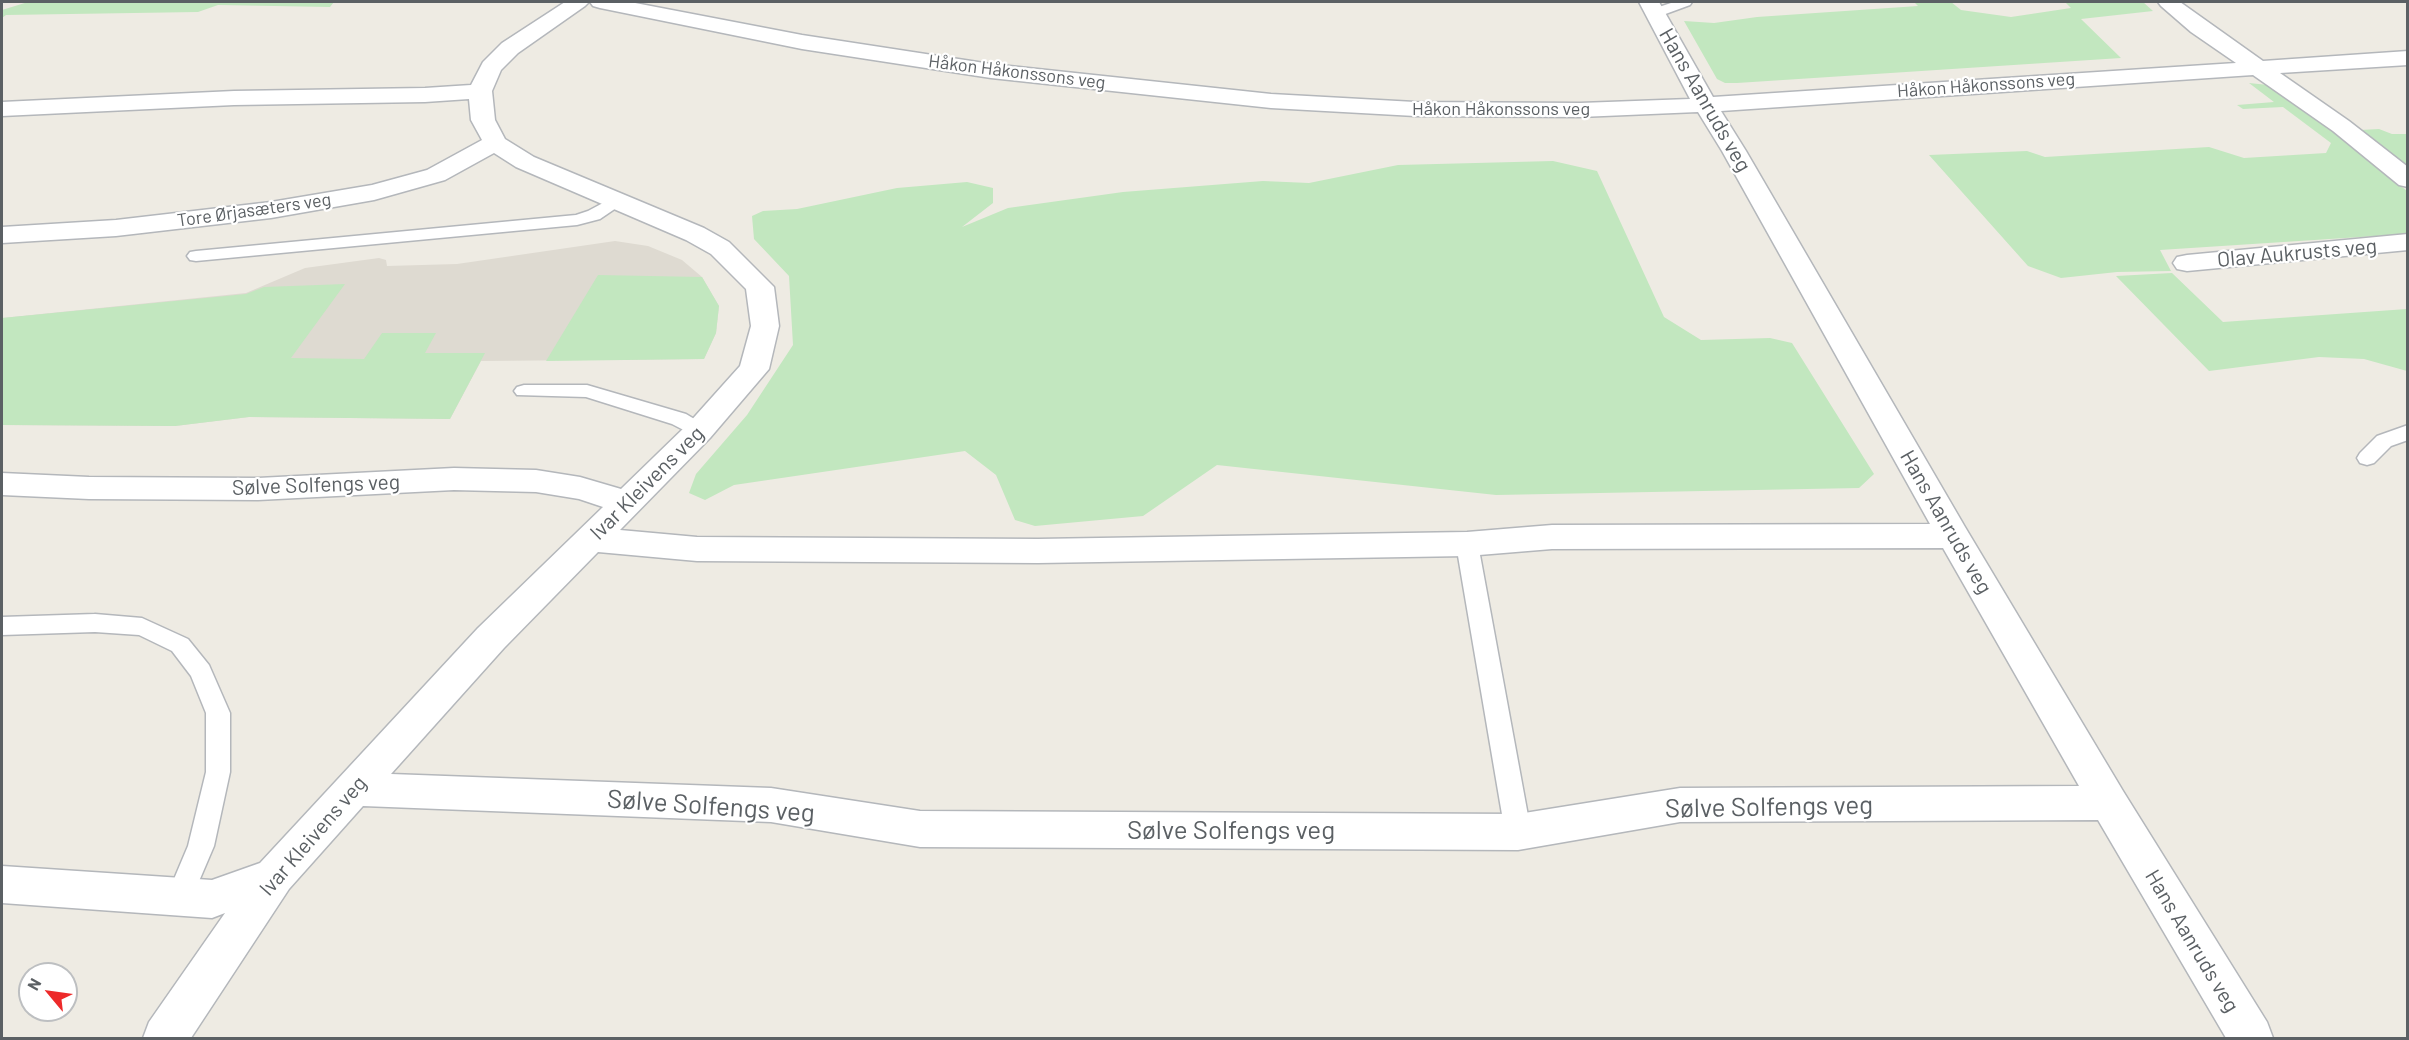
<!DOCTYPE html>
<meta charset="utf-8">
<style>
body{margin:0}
#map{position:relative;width:2409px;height:1040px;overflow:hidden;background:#eeebe3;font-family:Barlow,sans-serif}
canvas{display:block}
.frame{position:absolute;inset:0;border:3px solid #5b6064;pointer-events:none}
.north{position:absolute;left:18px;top:962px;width:60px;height:60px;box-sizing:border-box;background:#fff;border:2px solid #bdbfc1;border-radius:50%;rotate:299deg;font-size:16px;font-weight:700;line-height:24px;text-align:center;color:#5b6064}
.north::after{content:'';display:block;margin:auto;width:21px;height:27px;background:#ed2a2a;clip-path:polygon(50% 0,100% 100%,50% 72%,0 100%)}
</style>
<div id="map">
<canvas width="2409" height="1040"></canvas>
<div class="frame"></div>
<div class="north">N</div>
</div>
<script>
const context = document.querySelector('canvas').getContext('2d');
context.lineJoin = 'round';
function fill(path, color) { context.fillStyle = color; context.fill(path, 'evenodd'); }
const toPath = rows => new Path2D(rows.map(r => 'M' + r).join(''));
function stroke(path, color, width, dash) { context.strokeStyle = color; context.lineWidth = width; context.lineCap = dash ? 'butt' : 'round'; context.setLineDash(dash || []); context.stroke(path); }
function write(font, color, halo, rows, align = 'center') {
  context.font = font + ' Barlow,sans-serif'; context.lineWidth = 4.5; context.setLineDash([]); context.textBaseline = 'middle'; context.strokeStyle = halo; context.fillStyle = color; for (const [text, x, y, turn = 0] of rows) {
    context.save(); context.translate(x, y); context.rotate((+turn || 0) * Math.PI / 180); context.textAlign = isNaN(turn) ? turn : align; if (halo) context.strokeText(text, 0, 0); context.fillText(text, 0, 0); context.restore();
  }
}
fill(toPath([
 [615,241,648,246,682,260,702,277,719,306,716,333,704,359,481,361,450,419,249,417,175,426,2,425,2,318,246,293,305,268,379,258,386,260,387,266,457,264]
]), '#dedad1');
fill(toPath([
 [28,2,334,2,330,7,218,5,198,12,6,15,2,18,2,10],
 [1914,2,1951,2,1961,10,2011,17,2071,8,2065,2,2143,2,2153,11,2081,19,2121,58,1737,83,1725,83,1717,79,1684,21,1714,23,1757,17,1918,6],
 [2249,83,2268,85,2290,97,2407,191,2407,234,2160,250,2171,271,2117,272,2061,278,2028,266,1929,155,2027,151,2045,157,2209,147,2244,158,2326,153,2331,143,2283,107,2243,109,2237,105,2274,102],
 [2379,129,2392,134,2407,134,2407,167,2360,130],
 [1553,161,1597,171,1664,317,1701,340,1770,338,1792,343,1874,474,1859,488,1496,495,1217,465,1143,516,1035,526,1015,520,996,475,965,451,734,485,705,500,689,493,696,474,747,415,793,345,789,276,754,239,752,216,763,211,797,209,897,188,967,182,993,188,993,203,962,227,1008,208,1123,192,1263,181,1309,183,1398,165],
 [2172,273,2223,322,2407,309,2407,371,2364,359,2319,357,2209,371,2116,276],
 [598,275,702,277,719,306,716,333,704,359,546,361],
 [345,284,291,358,364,359,382,333,436,333,425,353,485,353,450,419,249,417,175,426,2,425,2,318,246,294,264,287]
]), '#c2e7bf');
const lane = toPath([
 [1674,2,1692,2,1690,5,1660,16,1655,17,1648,13,1650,10,1674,2],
 [616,196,624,201,622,204,600,219,577,225,196,261,190,260,187,256,190,252,196,251,576,215,588,211,616,196],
 [524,385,587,385,686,414,706,426,709,431,706,436,699,438,672,424,586,397,517,395,514,391,517,387,524,385],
 [2408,425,2408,440,2391,446,2374,463,2367,465,2360,463,2357,458,2360,453,2377,436,2408,425],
 [1467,536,1475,538,1478,544,1531,832,1527,840,1518,843,1509,840,1505,832,1456,544,1459,538,1467,536],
 [95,614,142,618,188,639,209,665,230,713,230,772,214,846,188,907,179,910,170,907,166,898,188,846,206,772,206,713,191,676,172,651,139,635,95,632,2,635,2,617,95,614]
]);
const street = toPath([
 [565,2,589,2,585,6,518,53,501,70,492,91,495,120,505,139,534,157,704,228,729,242,774,287,779,326,769,369,710,438,620,530,697,537,1038,539,1467,532,1552,525,1930,524,1722,151,1698,112,1580,117,1415,116,1271,108,991,78,802,49,600,8,593,6,590,2,630,2,802,35,991,64,1271,94,1415,102,1580,103,1690,99,1639,2,1659,2,1713,97,2236,63,2191,32,2161,6,2158,2,2180,2,2263,61,2408,51,2408,65,2280,73,2349,121,2408,167,2408,187,2399,185,2333,131,2253,75,1721,111,1746,151,1965,527,2123,791,2267,1022,2273,1038,2226,1038,2098,820,1680,822,1518,850,920,847,771,822,363,806,289,889,191,1038,143,1038,149,1022,225,913,212,918,2,903,2,866,212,880,260,863,478,628,603,507,579,499,536,492,454,490,258,500,89,499,2,495,2,473,89,477,258,478,454,468,536,470,580,477,621,489,688,424,740,366,751,326,746,289,711,254,686,240,516,167,494,153,445,180,374,200,271,218,116,236,2,243,2,227,116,220,271,202,372,185,427,170,482,140,471,120,469,99,425,102,234,105,2,116,2,102,234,91,425,88,471,85,483,62,502,43,565,2],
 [1943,548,2079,786,1680,788,1518,814,920,811,771,788,391,774,504,648,598,552,697,561,1038,563,1467,556,1552,549,1943,548],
 [2408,234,2408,250,2187,271,2177,269,2173,263,2177,257,2187,255,2408,234]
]);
stroke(lane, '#b4b7bb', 3);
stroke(street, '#b4b7bb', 3);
fill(lane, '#fff');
fill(street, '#fff');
write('18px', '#5b6064', '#fff', [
 ["Håkon Håkonssons veg",1017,72,7],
 ["Håkon Håkonssons veg",1986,85,-4],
 ["Håkon Håkonssons veg",1501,109],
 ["Tore Ørjasæters veg",254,210,-8]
]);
write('21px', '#5b6064', '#fff', [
 ["Hans Aanruds veg",1705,100,60],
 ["Olav Aukrusts veg",2297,253,-5],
 ["Ivar Kleivens veg",647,483,-45],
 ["Sølve Solfengs veg",316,485,-2],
 ["Hans Aanruds veg",1946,522,60],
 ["Ivar Kleivens veg",313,836,-49],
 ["Hans Aanruds veg",2192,941,59]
]);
write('26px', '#5b6064', '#fff', [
 ["Sølve Solfengs veg",711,806,4],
 ["Sølve Solfengs veg",1769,807,-1],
 ["Sølve Solfengs veg",1231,830]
]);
</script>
